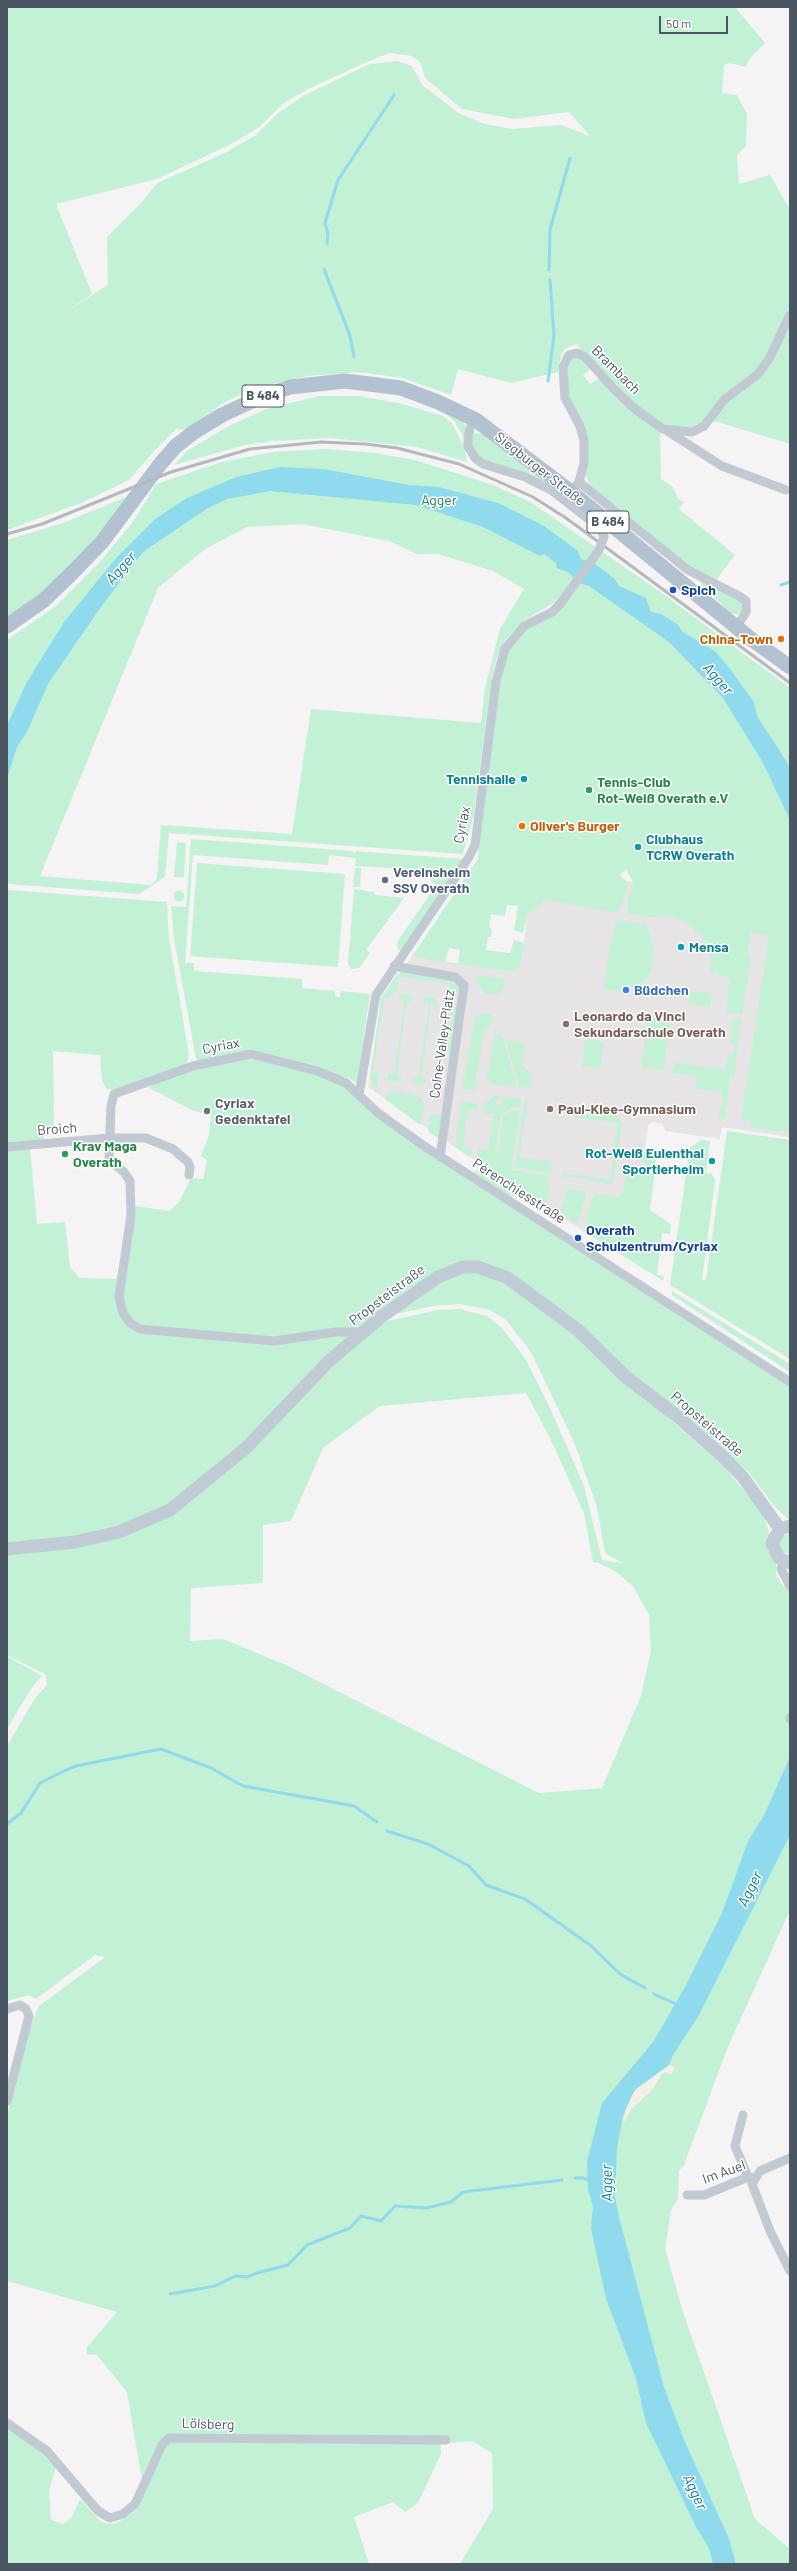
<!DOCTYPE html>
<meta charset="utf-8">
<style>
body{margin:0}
#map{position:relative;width:797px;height:2571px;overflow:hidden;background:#f5f3f3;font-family:Barlow,sans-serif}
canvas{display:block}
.frame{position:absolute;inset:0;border:8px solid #4a5661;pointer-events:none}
.scale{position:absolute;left:659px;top:16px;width:69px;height:18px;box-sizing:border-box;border:2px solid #4a5661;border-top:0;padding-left:5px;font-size:12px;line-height:14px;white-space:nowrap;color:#4a5661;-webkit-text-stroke:3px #fff;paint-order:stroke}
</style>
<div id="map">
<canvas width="797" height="2571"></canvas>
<div class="frame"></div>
<div class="scale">50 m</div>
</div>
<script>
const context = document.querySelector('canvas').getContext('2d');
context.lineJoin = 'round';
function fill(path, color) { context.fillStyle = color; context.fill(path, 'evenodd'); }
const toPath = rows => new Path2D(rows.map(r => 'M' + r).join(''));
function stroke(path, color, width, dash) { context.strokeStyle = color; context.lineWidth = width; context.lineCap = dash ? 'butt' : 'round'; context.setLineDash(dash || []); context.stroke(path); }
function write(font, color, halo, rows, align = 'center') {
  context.font = font + ' Barlow,sans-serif'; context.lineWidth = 3; context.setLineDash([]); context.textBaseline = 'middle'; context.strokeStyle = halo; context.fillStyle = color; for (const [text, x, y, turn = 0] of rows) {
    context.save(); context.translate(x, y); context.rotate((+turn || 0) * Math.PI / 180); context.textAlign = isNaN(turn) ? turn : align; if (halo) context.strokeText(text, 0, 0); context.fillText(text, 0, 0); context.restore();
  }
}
fill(toPath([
 [619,875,626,881,738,900,790,948,790,1137,722,1127,720,1139,665,1131,663,1124,653,1122,648,1125,642,1170,637,1175,628,1173,629,1171,623,1193,616,1197,592,1198,585,1232,526,1196,368,1087,383,996,412,956,513,972,520,967,528,912,540,898]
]), '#e6e4e5');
fill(toPath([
 [7,7,735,7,765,43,750,58,746,67,730,63,724,65,722,93,737,95,747,114,746,146,737,155,739,184,770,175,790,210,790,444,718,422,706,420,687,429,663,424,640,409,576,344,565,349,561,356,558,372,511,383,458,369,451,395,402,378,359,372,307,376,265,386,239,395,220,405,186,430,176,429,156,449,129,480,81,503,7,530],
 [390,53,412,56,420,62,425,78,462,109,514,119,569,112,590,136,561,125,512,129,485,124,460,114,422,85,412,66,398,61,370,64,305,95,278,113,256,135,225,153,157,183,142,202,107,237,108,285,64,313,92,294,56,204,157,179,229,145,258,128,284,103,308,89,369,61],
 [574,357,580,358,590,369,583,375,590,384,599,378,660,431,661,479,673,487,678,499,684,502,679,509,735,555,716,580,697,572,590,485,586,476,587,453,569,397,567,366],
 [319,396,358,396,399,403,443,416,452,423,464,446,467,462,417,447,330,438,273,441,245,445,174,465,187,451,223,429,266,409],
 [445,413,464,422,466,431,464,438,455,422],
 [477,433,483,434,546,482,545,484,485,462,477,456,470,444,473,434],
 [325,449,376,453,415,460,493,485,532,503,659,591,790,688,790,1133,750,1127,751,1122,741,1120,769,936,751,933,747,955,751,956,742,1015,729,1013,726,1009,730,980,728,977,718,975,716,970,716,972,709,971,711,958,703,937,685,922,671,916,651,917,628,914,627,904,633,882,626,869,620,875,626,881,627,891,617,913,542,899,541,905,528,912,523,933,514,930,518,906,507,905,505,916,491,914,489,928,492,929,491,937,488,937,486,950,510,953,514,940,524,943,520,967,513,972,458,964,460,950,449,948,445,962,412,956,478,859,479,832,501,671,508,649,526,629,537,622,558,600,523,621,505,641,498,655,492,675,474,813,463,854,169,833,165,877,139,894,7,884,7,640,56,606,99,563,133,522,156,484,222,462,273,452],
 [302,524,389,541,417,554,438,554,493,571,524,589,500,629,485,688,481,723,311,709,292,834,161,825,157,878,151,885,40,876,158,588,205,549,247,527],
 [126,497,100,533,41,596,7,620,7,540,63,523],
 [701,581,741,602,742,612,739,615,731,613,701,585],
 [191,839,353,851,354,854,355,851,463,859,401,951,397,948,398,941,436,885,431,881,431,874,419,869,411,875,407,869,355,866,356,858,329,855,328,865,193,855,185,963,194,963,194,971,302,979,302,988,335,991,335,996,340,997,341,991,370,994,357,1083,348,1078,251,1052,200,1061,196,1059,174,938,171,906,186,907],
 [177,842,186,843,184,877,174,877],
 [197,863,345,874,338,967,190,956],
 [355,868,361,868,360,887,353,887],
 [354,889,374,892,375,895,404,898,366,950,370,953,359,968,351,969,348,963],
 [7,890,167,902,169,939,189,1054,187,1064,113,1090,107,1089,102,1081,100,1055,53,1051,54,1127,43,1128,44,1142,7,1145],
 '173.5 896a5.5 5.5 0 1 1 11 0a5.5 5.5 0 1 1-11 0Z',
 [616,920,644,924,649,931,654,950,651,973,642,982,641,989,636,993,633,993,634,987,622,985,621,991,605,989,603,986],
 [400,972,447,979,459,985,461,997,449,995,450,984,401,977],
 [398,973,399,984,391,998,384,998,373,1072,379,1073,376,1093,370,1076,381,998],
 [479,975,503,979,505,982,504,988,499,995,486,994,476,979],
 [690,991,712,994,710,1007,688,1004],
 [402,994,410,995,414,1002,407,1001,397,1075,403,1077,401,1080,394,1082,388,1079,388,1074,394,1074,405,1001,398,999],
 [426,997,434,998,438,1005,431,1004,421,1078,426,1080,425,1083,418,1085,412,1082,412,1077,418,1078,429,1004,422,1002],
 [453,1007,457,1008,451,1052,447,1051],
 [483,1013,490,1014,493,1018,491,1026,484,1032,474,1090,465,1090,463,1087,474,1019],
 [649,1015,671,1019,663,1070,641,1067],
 [733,1019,741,1020,734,1076,730,1077,724,1120,719,1119,723,1093,695,1089,697,1077,672,1073,671,1071,676,1063,725,1070,728,1054,734,1054,735,1045,730,1044],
 [497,1034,502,1035,517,1088,490,1083,487,1078,494,1037],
 [586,1039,604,1042,600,1069,582,1066],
 [506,1040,525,1043,522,1065,532,1075,530,1088,519,1087],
 [249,1058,317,1074,343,1085,415,1145,790,1387,790,1521,775,1507,748,1471,656,1396,518,1279,499,1268,472,1261,363,1323,242,1444,155,1522,383,1322,438,1310,459,1309,487,1316,501,1327,525,1358,550,1408,584,1486,602,1560,623,1563,605,1553,597,1507,574,1442,531,1352,506,1320,490,1310,461,1304,433,1306,391,1315,448,1278,472,1271,492,1275,549,1312,725,1468,761,1511,770,1534,768,1549,776,1563,776,1575,782,1585,790,1591,790,1757,763,1817,790,1768,790,1910,727,2049,684,2165,679,2171,678,2199,671,2210,665,2248,682,2309,755,2519,790,2549,790,2564,460,2564,493,2509,492,2453,472,2441,449,2443,440,2438,441,2454,418,2503,405,2512,393,2502,354,2517,369,2564,7,2564,7,2428,37,2447,56,2467,49,2490,51,2520,63,2524,72,2517,80,2499,100,2521,108,2524,117,2523,134,2512,141,2503,140,2495,143,2486,127,2392,96,2354,87,2355,87,2347,117,2312,7,2281,7,2115,28,2033,39,2006,105,1957,95,1955,36,1999,29,1995,7,2001,7,1746,35,1698,47,1685,45,1674,7,1655,7,1149,30,1148,37,1224,65,1222,70,1267,75,1273,80,1278,116,1279,133,1226,135,1206,169,1211,179,1202,191,1178,203,1179,207,1160,201,1156,209,1135,211,1115,194,1111,149,1088,156,1081,193,1069],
 [526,1393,549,1436,584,1513,593,1562,599,1563,616,1572,633,1586,649,1615,651,1650,641,1696,602,1788,539,1793,286,1665,223,1639,190,1641,191,1588,263,1583,263,1525,291,1521,323,1448,380,1406],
 [606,2299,637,2373,639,2393,636,2379],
 [397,1091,420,1097,424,1103,420,1125,385,1099,388,1094],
 [496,1095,500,1096,496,1104,502,1105,504,1097,521,1099,520,1108,513,1107,501,1114,495,1151,498,1152,503,1116,513,1110,520,1111,511,1170,549,1176,548,1182,550,1184,547,1204,527,1195,476,1160,479,1149,488,1150,494,1114,483,1113,484,1105],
 [525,1100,528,1100,519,1157,552,1162,551,1173,515,1168],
 [464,1101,479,1105,478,1110,468,1109,462,1147,472,1149,472,1154,469,1156,455,1147,461,1103],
 [577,1113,599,1116,607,1113,617,1114,622,1124,613,1180,609,1184,562,1176,562,1173,610,1180,618,1123,574,1117],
 [430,1114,442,1116,439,1139,428,1131],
 [727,1131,790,1140,790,1359,670,1285,690,1147,702,1140,710,1141,706,1173,712,1174,715,1181,702,1280,706,1280],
 [643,1150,645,1154,653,1156,656,1161,650,1210,671,1224,670,1234,662,1233,657,1275,664,1276,663,1281,585,1232,591,1199,596,1194,616,1197,623,1193,627,1172,629,1170,628,1173,637,1175,642,1170,644,1163,638,1158,639,1152],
 [475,1170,517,1197,506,1194,475,1173],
 [568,1188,584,1191,586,1194,578,1224,564,1215,561,1211],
 [672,1291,790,1364,790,1372,672,1295],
 [790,1533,790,1555,782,1551,779,1544,782,1537],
 [7,1656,42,1676,32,1687,7,1729]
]), '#c3f1d5');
fill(toPath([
 [669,2065,675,2068,671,2074,665,2072,662,2074,653,2089,630,2111,623,2124,626,2108,636,2089]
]), '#f5f0e5');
fill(toPath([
 [280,467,323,469,409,485,439,487,498,503,544,526,562,539,578,551,581,559,593,563,614,578,619,586,646,598,651,612,661,614,677,624,683,632,715,651,727,665,754,702,757,716,790,767,790,820,763,763,723,698,669,642,589,586,579,583,569,573,557,568,556,563,544,554,540,556,483,527,416,505,270,491,227,499,208,508,143,552,103,604,48,684,27,732,17,747,7,779,7,725,27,682,64,622,117,557,155,519,187,498,236,477],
 [790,1757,790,1835,699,2015,673,2055,669,2065,636,2089,631,2097,623,2116,617,2148,615,2197,619,2217,664,2387,684,2440,728,2536,736,2564,713,2564,709,2548,696,2527,646,2423,636,2379,606,2299,591,2228,593,2206,588,2190,587,2161,602,2103,653,2042,685,1987,722,1913,748,1841,763,1817]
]), '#90daee');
stroke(toPath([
 [327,243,328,234,325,223,338,180,394,95],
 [324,269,350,336,354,357],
 [549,270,550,230,570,158],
 [548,381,554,335,550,280],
 [781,585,790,582],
 [7,1824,21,1813,40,1783,66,1770,76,1766,161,1749,211,1768,243,1786,354,1806,377,1822],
 [387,1831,428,1844,469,1866,486,1885,525,1899,590,1945,620,1974,645,1988],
 [654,1994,678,2005],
 [575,2178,583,2178,592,2182],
 [170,2294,215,2286,235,2276,247,2277,257,2273,288,2265,307,2245,350,2228,361,2216,381,2221,395,2206,426,2208,451,2202,463,2192,562,2180]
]), '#90daee', 3);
stroke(toPath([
 [476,420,470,428,468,438,468,446,475,458,483,464,525,477,551,490,600,528,604,537],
 [664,429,722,466,786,490],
 [579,482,688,570,739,596,746,601,746,612,737,627],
 [571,492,579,482,584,463,584,440,580,426,565,398,563,367,569,355,577,353,585,357,613,388,635,409,663,429,692,432,704,426,725,399,757,375,769,359,790,315],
 [394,966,455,977,464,985,440,1157],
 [359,1095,376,995,469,857,475,845,496,681,505,649,524,626,552,612,561,603],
 [7,1147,109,1138,146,1138,173,1149,188,1162,190,1167,189,1175],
 [363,1332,336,1332,274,1341,140,1329,130,1323,123,1313,119,1297,131,1215,130,1181,124,1172,109,1160,111,1106,114,1094,193,1066,251,1054,317,1071,346,1083,378,1113,421,1144,790,1382],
 [783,1561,781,1569,790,1586],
 [790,1719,790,1718],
 [7,2009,20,2005,26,2009,29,2016,7,2101],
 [743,2115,735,2146,748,2177],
 [790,2158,760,2171,752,2184,770,2231,790,2271],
 [687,2195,704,2195,748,2177,754,2178],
 [7,2423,47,2451,98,2511,110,2518,123,2514,135,2504,162,2445,169,2438,446,2440]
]), '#c1cad2', 9);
stroke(toPath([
 [790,1526,780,1529,772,1543,779,1558,790,1563],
 [7,1549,75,1542,119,1532,170,1510,246,1448,329,1361,381,1317,438,1277,463,1267,478,1267,508,1278,578,1330,626,1377,678,1417,724,1458,742,1476,780,1529]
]), '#c1cbd6', 13);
stroke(toPath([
 [7,626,44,600,73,572,102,542,161,463,176,446,194,432,222,415,256,399,290,387,345,381,401,388,438,402,476,420,571,492,751,639,790,667]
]), '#b3c2d1', 15);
stroke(toPath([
 [7,534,42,524,171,472,250,449,321,442,365,444,397,448,459,464,533,497,566,518,790,683]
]), '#b5b8bd', 3);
stroke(toPath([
 [561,603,599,550,604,537]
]), '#c1cad2', 9);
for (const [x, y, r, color] of [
 [673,590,4,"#1a4fb4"],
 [781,639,4,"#e8710a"],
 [524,779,4,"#0f9aa8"],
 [589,790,4,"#2e9e5b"],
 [522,826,4,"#e8710a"],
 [638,847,4,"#0f9aa8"],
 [385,880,4,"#5c6f8a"],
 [681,947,4,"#0f9aa8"],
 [626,990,4,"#3f7fe0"],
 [566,1024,4,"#8d6e63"],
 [550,1109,4,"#8d6e63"],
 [207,1111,4,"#6b7280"],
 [65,1154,4,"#2e9e5b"],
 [712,1161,4,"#0f9aa8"],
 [578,1238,4,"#1a4fb4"]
]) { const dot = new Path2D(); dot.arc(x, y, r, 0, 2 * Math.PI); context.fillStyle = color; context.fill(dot); stroke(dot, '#fff', 1.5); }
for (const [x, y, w] of [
 [263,396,42],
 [608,522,42]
]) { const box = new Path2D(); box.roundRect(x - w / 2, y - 11, w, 22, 3); context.fillStyle = '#fff'; context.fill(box); stroke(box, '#4a5661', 1); }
write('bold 13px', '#4a5661', null, [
 ["B 484",263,396],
 ["B 484",608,522]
]);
write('14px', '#4a5661', '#fff', [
 ["Brambach",616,370,45],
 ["Siegburger Straße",540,469,38],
 ["Cyriax",462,825,-79],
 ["Colne-Valley-Platz",442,1044,-82],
 ["Cyriax",221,1046,-11],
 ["Broich",57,1129,-4],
 ["Pérenchiesstraße",519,1191,33],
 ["Propsteistraße",387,1295,-37],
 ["Propsteistraße",707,1424,41],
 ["Im Auel",724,2172,-20],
 ["Lölsberg",208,2424,2]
]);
write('14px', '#17864f', '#fff', [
 ["Agger",439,500]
]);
write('bold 14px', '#164399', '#fff', [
 ["Spich",681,590],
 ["Overath",586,1230],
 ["Schulzentrum/Cyriax",586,1246]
], 'left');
write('bold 14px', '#c56008', '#fff', [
 ["China-Town",773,639],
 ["Oliver's Burger",530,826,"left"]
], 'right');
write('bold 14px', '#0d838f', '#fff', [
 ["Tennishalle",516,779],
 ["Clubhaus",646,839,"left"],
 ["TCRW Overath",646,855,"left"],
 ["Mensa",689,947,"left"],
 ["Rot-Weiß Eulenthal",704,1153],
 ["Sportlerheim",704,1169]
], 'right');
write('bold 14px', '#27864d', '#fff', [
 ["Tennis-Club",597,782],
 ["Rot-Weiß Overath e.V",597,798],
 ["Krav Maga",73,1146],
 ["Overath",73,1162]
], 'left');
write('bold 14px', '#4e5e75', '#fff', [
 ["Vereinsheim",393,872],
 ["SSV Overath",393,888]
], 'left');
write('bold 14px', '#366cbe', '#fff', [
 ["Büdchen",634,990]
], 'left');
write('bold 14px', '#785e54', '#fff', [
 ["Leonardo da Vinci",574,1016],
 ["Sekundarschule Overath",574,1032],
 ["Paul-Klee-Gymnasium",558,1109]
], 'left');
write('bold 14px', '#5b616d', '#fff', [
 ["Cyriax",215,1103],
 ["Gedenktafel",215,1119]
], 'left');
write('italic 15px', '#0c7c9b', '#fff', [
 ["Agger",121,568,-48],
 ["Agger",718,679,49],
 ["Agger",750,1889,-64],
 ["Agger",607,2183,-91],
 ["Agger",695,2492,65]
]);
</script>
